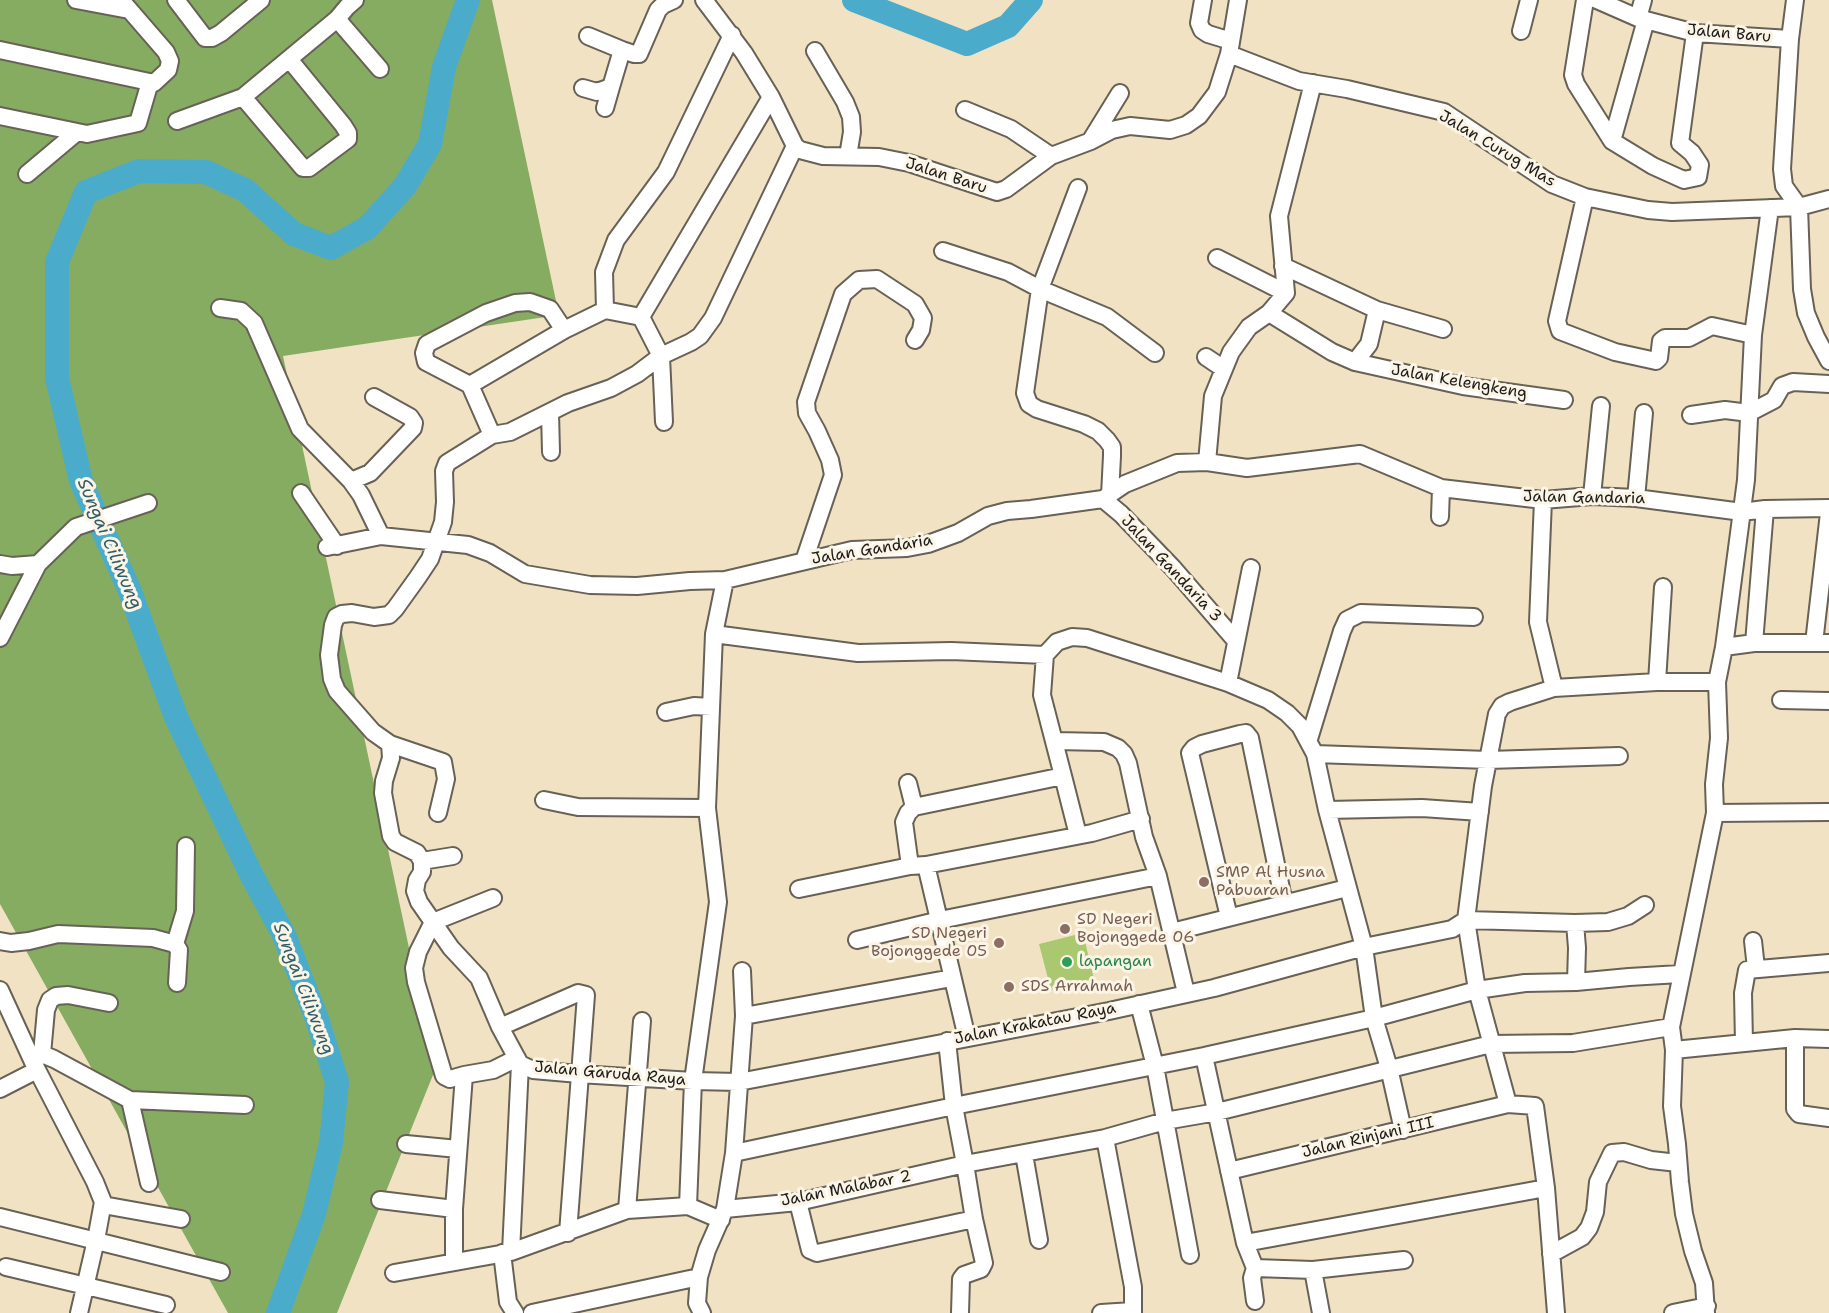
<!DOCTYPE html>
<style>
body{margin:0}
canvas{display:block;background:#f1e2c3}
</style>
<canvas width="1829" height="1313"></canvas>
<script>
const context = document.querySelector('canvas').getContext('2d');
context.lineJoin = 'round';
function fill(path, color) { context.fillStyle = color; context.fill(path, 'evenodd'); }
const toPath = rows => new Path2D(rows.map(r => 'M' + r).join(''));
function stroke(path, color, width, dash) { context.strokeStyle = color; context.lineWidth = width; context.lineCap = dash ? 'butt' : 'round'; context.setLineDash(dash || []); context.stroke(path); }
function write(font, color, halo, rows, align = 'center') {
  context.font = font + ' "Shantell Sans",sans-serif'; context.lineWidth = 6; context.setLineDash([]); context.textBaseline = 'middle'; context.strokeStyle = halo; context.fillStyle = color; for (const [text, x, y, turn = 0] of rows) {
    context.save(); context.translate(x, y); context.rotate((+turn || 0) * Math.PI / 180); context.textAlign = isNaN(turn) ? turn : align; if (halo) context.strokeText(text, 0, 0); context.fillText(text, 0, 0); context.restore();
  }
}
fill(toPath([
 [1083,933,1094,979,1051,990,1039,944]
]), '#a9c870');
fill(toPath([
 [0,0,492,0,559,315,283,356,435,1070,337,1313,228,1313,0,904]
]), '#86ac62');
stroke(toPath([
 [854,0,967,44,1008,26,1031,0],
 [278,1313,314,1214,331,1143,337,1082,317,1019,284,935,251,874,176,717,129,589,81,481,57,378,57,262,86,192,139,171,206,172,245,190,294,234,331,248,367,228,405,186,430,144,444,67,468,0]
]), '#4aacca', 24);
const minor = toPath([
 [76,0,129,10],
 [176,0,205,38,212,38,221,33,261,0],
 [704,0,744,53,771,97,795,146,800,150,823,156,879,157,909,163,997,192,1006,189,1051,156,1091,141,1112,130,1130,126,1170,130,1186,125,1199,116,1217,92,1229,54,1238,0],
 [1203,0,1199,23,1202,30,1208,34,1231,41],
 [1585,0,1573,75,1576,84,1612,141,1653,166,1684,180,1698,177,1700,165,1692,153,1680,143,1695,33],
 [1597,0,1638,18,1695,33,1790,39,1795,0],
 [1638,18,1643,0],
 [337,19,380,69],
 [1521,31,1529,0],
 [588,36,622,50,634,54,639,54,658,10,663,5,674,0],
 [1790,39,1782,169,1784,186,1799,207],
 [0,50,154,83,168,70,170,61,166,52,121,0],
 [815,51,845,102,851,117,852,132,848,156],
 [1229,54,1299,81,1347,89,1444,112,1552,184,1585,197,1648,210,1672,212,1799,207],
 [583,88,597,92,611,87,622,50],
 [243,97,303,168,309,168,348,139,348,133,343,125,289,59],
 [605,108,611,87],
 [965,110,1011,129,1051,156],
 [0,116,87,134,138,123,150,82],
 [177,121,243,97,337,19,347,7,355,0],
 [1091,140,1120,93],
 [1612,141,1646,20],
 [795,146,713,318,700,336,691,342,661,356,637,374,611,388,568,403,510,432,492,435,447,463,444,471,445,502,443,522,430,559,418,577,395,609,389,615,374,617,352,613,342,614,336,617,333,625,329,655,332,679,337,691,373,732,390,744,391,758,384,781,383,793,391,836,395,842,417,853,422,861,422,872,417,880,415,891,419,902,451,948,479,978,500,1027,520,1064,533,1070,579,1074,693,1081,739,1082,1109,1011,1214,988,1364,947,1452,929,1466,920],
 [27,174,77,132],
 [1078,188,1040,289,1025,393,1029,404,1037,409,1084,424,1098,431,1107,440,1112,447,1112,456,1110,495],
 [1585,197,1557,321,1560,331,1615,352,1656,361,1659,358,1661,341,1665,338,1689,338,1712,326,1753,335],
 [1829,199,1799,207,1802,289,1806,313,1816,337,1829,361],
 [943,251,1008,272,1040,289,1107,317,1155,353],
 [1217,258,1286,293],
 [1283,266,1377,310,1369,344,1355,362,1463,386,1564,400],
 [220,308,241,311,254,323,300,429,351,481,361,495,381,536],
 [605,310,604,272,616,240,666,172,732,35],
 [1377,310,1443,329],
 [1269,313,1332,352,1355,362],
 [1206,357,1224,369],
 [470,385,426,362,424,353,427,344,486,313,515,303,530,302,550,309,564,330],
 [550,412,551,452],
 [1691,415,1725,410,1749,413,1774,400,1782,386,1793,382,1829,384],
 [664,422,661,356,641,317,771,97],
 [492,435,470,385,564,330,605,310,641,317],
 [1207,462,1213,396,1231,352,1249,327,1269,313,1286,293,1279,216,1313,83],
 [351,481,370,473,413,428,414,423,410,417,374,397],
 [301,493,337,546],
 [1592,496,1601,406],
 [1636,498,1644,413],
 [1103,499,1121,514,1173,568,1236,641],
 [1543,500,1538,622,1554,688],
 [1440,517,1441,488],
 [327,547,381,536,468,545,490,553,525,574,590,585,637,586,690,581,725,580,852,550,907,548,928,544,958,533,988,516,1007,511,1031,509,1103,499,1125,484,1177,463,1207,462,1247,468,1360,454,1441,488,1543,500,1592,496,1636,498,1742,512,1765,509,1829,508],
 [804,561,833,475,830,460,817,431,807,413,806,402,843,294,859,280,877,279,915,304,923,318,921,330,915,340],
 [0,564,12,566,38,564,76,527,148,503],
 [714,634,858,653,951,651,1045,655],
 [0,638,38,564],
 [1754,643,1765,509],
 [1814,643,1829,513],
 [1724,647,1754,643,1829,643],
 [1657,682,1663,587],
 [1228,683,1251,568],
 [1781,700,1829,701],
 [666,712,694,706,711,707],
 [1309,739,1342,631,1347,620,1361,613,1474,617],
 [1055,741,1104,742,1118,748,1124,754,1128,763,1144,837,1158,876,1186,993],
 [390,744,443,762,446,779,438,813],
 [1315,754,1488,760,1619,756],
 [1063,776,1042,695,1045,655,1057,642,1072,637,1087,638,1228,683,1268,700,1287,713,1300,726,1315,754,1327,810,1364,947,1374,1018,1389,1068,1403,1130],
 [908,783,914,807],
 [544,800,578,807,707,808],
 [1327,810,1422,808,1480,812],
 [1715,813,1829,812],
 [422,861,453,856],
 [926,865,967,1038],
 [910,866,904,822,908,813,914,807,1063,776,1078,835],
 [799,889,910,866,926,865,1092,833,1141,819],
 [1229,917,1190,753,1194,748,1202,744,1240,734,1246,733,1250,738,1284,903],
 [1466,920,1575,923,1577,948,1576,982],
 [1575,923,1608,922,1628,916,1645,905],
 [1172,932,1347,888],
 [857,940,940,920,1158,876],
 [0,941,11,943,29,941,58,934,153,938,175,944,179,950,177,983],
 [1753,941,1756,968],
 [175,944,185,911,186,846],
 [0,990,33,1062,95,1182,103,1202,96,1240,79,1313],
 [1139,1004,1155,1066,1190,1255],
 [744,1016,952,978],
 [500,1027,578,993,586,995,568,1233],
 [1795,1038,1795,1109,1799,1114,1829,1118],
 [947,1041,954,1106,965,1164,974,1219,984,1263,981,1269,964,1275,961,1279,960,1313],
 [1744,1043,1743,993,1747,970,1829,963],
 [1674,1050,1795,1038,1829,1039],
 [42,1054,46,1010,50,1000,56,996,68,995,109,1003],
 [1204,1056,1245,1243,1255,1268,1252,1278,1255,1301],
 [33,1062,42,1054,54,1059,130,1100,245,1105],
 [464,1075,493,1070,517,1058],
 [0,1089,37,1070],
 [130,1100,149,1183],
 [1508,1104,1477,990,1466,920,1483,786,1497,714,1502,706,1510,702,1554,688,1657,682,1717,682,1724,647,1746,480,1753,335,1770,208],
 [1105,1138,1133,1287,1133,1313],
 [406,1144,458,1149],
 [734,1153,954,1106,1204,1056,1374,1018,1477,990,1525,983,1576,982,1629,977,1680,974],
 [1024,1154,1039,1240],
 [1229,1171,1508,1104,1535,1106,1546,1188,1556,1313],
 [380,1200,454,1209],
 [798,1202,810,1250,817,1253,974,1219],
 [103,1205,181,1219],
 [688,1206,693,1081,718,902,707,808,714,634,725,580],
 [725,1209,798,1202,965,1164,1105,1138,1165,1121,1217,1112,1491,1044,1573,1043,1671,1027],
 [627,1210,642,1021],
 [0,1217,221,1272],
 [1245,1243,1546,1188],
 [511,1252,520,1064],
 [502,1253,508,1302,515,1313],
 [1551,1254,1582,1237,1589,1228,1595,1212,1598,1182,1612,1153,1624,1152,1651,1160,1678,1163],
 [454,1262,454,1209,464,1075,450,1079,444,1076,416,982,414,968,418,952,433,922,493,898],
 [6,1267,166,1305],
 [1255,1268,1313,1270,1404,1260],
 [1313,1270,1321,1313],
 [394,1273,511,1252,627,1210,688,1206,721,1220],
 [532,1313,699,1277],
 [702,1313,697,1303,699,1277,707,1250,725,1209,734,1153,744,1016,742,971],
 [1101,1313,1133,1311],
 [1673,1313,1707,1306],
 [1706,1313,1704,1283,1693,1251,1684,1214,1680,1182,1677,1144,1672,1106,1674,1050,1671,1027,1715,813,1714,784,1719,738,1717,682]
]);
stroke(minor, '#676156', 20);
stroke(minor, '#fff', 16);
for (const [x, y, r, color] of [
 [1204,882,6,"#8d6e63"],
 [1065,929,6,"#8d6e63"],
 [999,943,6,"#8d6e63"],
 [1067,962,6,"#2e9e5b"],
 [1009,987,6,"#8d6e63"]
]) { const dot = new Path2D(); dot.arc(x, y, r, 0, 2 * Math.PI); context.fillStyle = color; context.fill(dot); stroke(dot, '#fcf5e5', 2); }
write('16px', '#1c1c1c', '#fcf5e5', [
 ["Jalan Baru",1729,34,5],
 ["Jalan Curug Mas",1497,149,31],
 ["Jalan Baru",946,176,18],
 ["Jalan Kelengkeng",1459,382,10],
 ["Jalan Gandaria",1584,498,1],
 ["Jalan Gandaria",872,550,-9],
 ["Jalan Gandaria 3",1171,569,47],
 ["Jalan Krakatau Raya",1035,1024,-11],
 ["Jalan Garuda Raya",610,1074,5],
 ["Jalan Rinjani III",1368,1138,-13],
 ["Jalan Malabar 2",846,1189,-11]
]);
write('16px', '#785e54', '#fcf5e5', [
 ["SMP Al Husna",1216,873],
 ["Pabuaran",1216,891],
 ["SD Negeri",1077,920],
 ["Bojonggede 06",1077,938],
 ["SD Negeri",987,934,"right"],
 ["Bojonggede 05",987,952,"right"],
 ["SDS Arrahmah",1021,987]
], 'left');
write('16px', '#27864d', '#fcf5e5', [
 ["lapangan",1079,962]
], 'left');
write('italic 18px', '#315d6a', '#fcf5e5', [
 ["Sungai Ciliwung",109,544,67],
 ["Sungai Ciliwung",303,989,69]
]);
</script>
